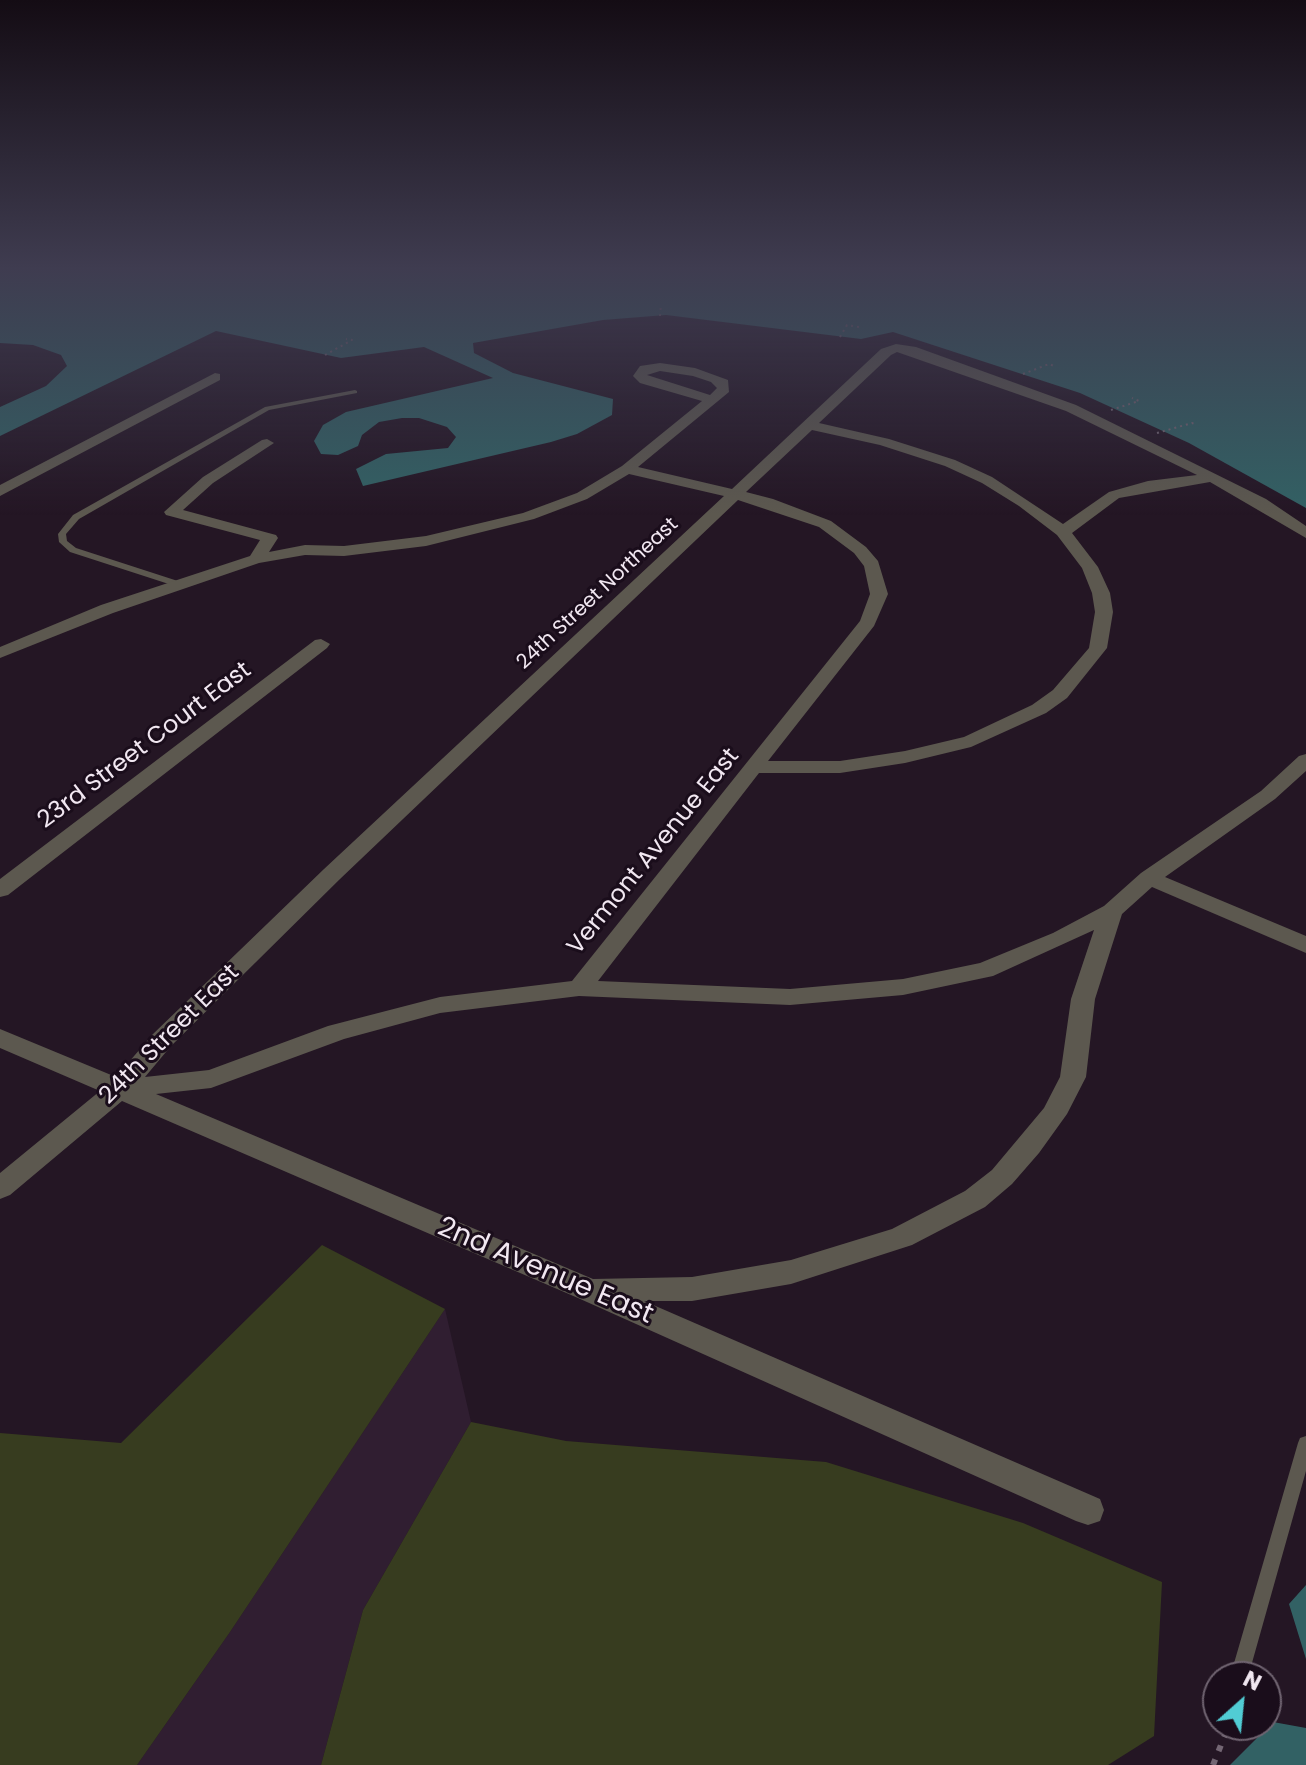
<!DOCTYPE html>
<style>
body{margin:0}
#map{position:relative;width:1306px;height:1765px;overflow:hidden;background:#241624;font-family:Poppins,sans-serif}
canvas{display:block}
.north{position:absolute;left:1202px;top:1661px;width:80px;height:80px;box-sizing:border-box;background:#1a0d1b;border:2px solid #706471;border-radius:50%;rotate:27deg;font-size:22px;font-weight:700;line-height:32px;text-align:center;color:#f1e7f1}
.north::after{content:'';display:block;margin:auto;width:28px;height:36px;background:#51ccd4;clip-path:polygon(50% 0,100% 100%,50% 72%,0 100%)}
</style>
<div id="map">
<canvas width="1306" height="1765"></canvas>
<div class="north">N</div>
</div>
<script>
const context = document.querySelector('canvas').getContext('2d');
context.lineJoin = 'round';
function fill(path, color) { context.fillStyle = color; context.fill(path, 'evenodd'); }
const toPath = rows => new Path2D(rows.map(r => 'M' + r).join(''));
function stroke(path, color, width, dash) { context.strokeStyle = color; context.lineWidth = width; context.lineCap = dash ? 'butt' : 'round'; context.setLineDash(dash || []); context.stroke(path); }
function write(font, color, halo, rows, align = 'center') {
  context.font = font + ' Poppins,sans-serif'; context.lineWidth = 6; context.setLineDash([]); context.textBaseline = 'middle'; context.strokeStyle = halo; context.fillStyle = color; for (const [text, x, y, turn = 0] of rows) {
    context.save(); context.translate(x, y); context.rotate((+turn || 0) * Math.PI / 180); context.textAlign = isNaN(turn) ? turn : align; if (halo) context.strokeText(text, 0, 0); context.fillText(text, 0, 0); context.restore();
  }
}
fill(toPath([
 [445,1309,471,1422,363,1610,321,1765,137,1765,230,1632]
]), '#301e31');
fill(toPath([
 [322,1245,445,1309,230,1632,137,1765,0,1765,0,1433,121,1443],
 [471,1422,566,1441,826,1462,1023,1523,1162,1582,1154,1736,1108,1765,321,1765,363,1610]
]), '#373c1f');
fill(toPath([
 [0,268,1306,268,1306,508,1189,443,1080,393,893,332,861,339,666,315,603,320,473,343,474,353,513,373,613,399,612,415,577,434,551,442,363,486,356,469,386,454,448,448,456,437,447,427,419,418,402,418,379,422,362,435,358,446,338,455,321,454,314,441,323,425,346,412,493,378,424,347,341,358,216,331,0,436,0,407,46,386,67,366,61,355,33,345,0,343],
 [1306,1585,1306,1659,1289,1604],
 [1273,1722,1306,1728,1306,1765,1230,1765]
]), '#326164');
stroke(toPath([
 [660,316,661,305],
 [840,337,847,325,859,327],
 [325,355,352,340,346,339],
 [1023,374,1049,364,1054,366],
 [1111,410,1139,401,1132,398],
 [1157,433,1192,423,1197,425]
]), '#736673', 2, [2, 4]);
stroke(toPath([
 [1213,1765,1229,1725]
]), '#736673', 6, [6, 9]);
fill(toPath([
 [355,390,357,391,357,393,269,410,79,519,66,534,67,541,76,548,184,583,184,587,178,587,70,552,59,542,58,534,73,515,265,407,355,390],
 [1306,1436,1306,1471,1248,1677,1230,1677,1298,1443,1300,1438,1306,1436]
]), '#5c584f');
fill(toPath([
 [896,344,916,347,1076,405,1266,499,1306,526,1306,538,1210,482,1119,498,1072,533,1098,567,1110,593,1113,612,1107,648,1067,698,1046,713,971,747,905,763,840,773,759,773,598,981,790,989,903,979,980,963,1053,933,1104,906,1141,873,1261,791,1299,756,1306,754,1306,771,1275,799,1165,877,1306,936,1306,953,1152,887,1122,914,1095,999,1086,1077,1067,1114,1039,1153,1012,1184,985,1207,912,1245,791,1284,692,1301,644,1301,1100,1499,1104,1510,1100,1521,1088,1525,1076,1521,578,1298,122,1101,10,1195,0,1199,0,1173,100,1091,0,1048,0,1029,116,1077,153,1034,324,869,724,496,629,474,587,499,534,519,426,546,344,556,305,555,259,563,113,613,0,658,0,647,101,605,250,556,260,540,166,515,164,512,203,477,262,440,267,439,274,443,213,483,183,510,276,535,278,538,269,552,305,545,344,546,426,536,523,513,577,493,622,466,702,401,640,383,633,376,640,366,660,363,695,368,728,380,729,392,638,467,732,489,881,349,896,344],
 [897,352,1066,411,1197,475,1148,481,1109,492,1063,524,992,477,955,460,889,439,819,423,891,355,897,352],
 [660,371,693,376,711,382,717,388,710,395,647,375,660,371],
 [812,430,880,445,945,466,982,483,1019,506,1057,535,1082,568,1092,593,1095,612,1089,648,1053,690,1032,705,964,737,905,751,840,761,768,761,874,626,888,594,878,561,866,547,831,521,773,499,746,492,812,430],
 [738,500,819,527,854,553,864,566,870,594,860,621,572,981,440,997,328,1026,209,1070,145,1077,171,1046,340,879,738,500],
 [1094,930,1071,999,1060,1077,1044,1108,992,1170,965,1191,892,1229,791,1260,692,1277,593,1279,156,1094,211,1088,344,1039,440,1013,579,996,790,1005,903,995,993,976,1094,930],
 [215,373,220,374,220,380,0,496,0,485,215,373],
 [321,639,330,644,327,648,8,895,0,897,0,879,315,640,321,639]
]), '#5c584f');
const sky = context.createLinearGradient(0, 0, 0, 515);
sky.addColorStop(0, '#140c14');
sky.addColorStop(0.52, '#3f3c50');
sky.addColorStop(1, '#3f3c5000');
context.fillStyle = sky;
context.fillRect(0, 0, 1306, 515);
write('20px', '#f1e7f1', '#1a0d1b', [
 ["24th Street Northeast",598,594,-43]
]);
write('24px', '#f1e7f1', '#1a0d1b', [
 ["23rd Street Court East",145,746,-37],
 ["Vermont Avenue East",654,852,-51],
 ["24th Street East",170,1035,-45]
]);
write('28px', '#f1e7f1', '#1a0d1b', [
 ["2nd Avenue East",545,1272,23]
]);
</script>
